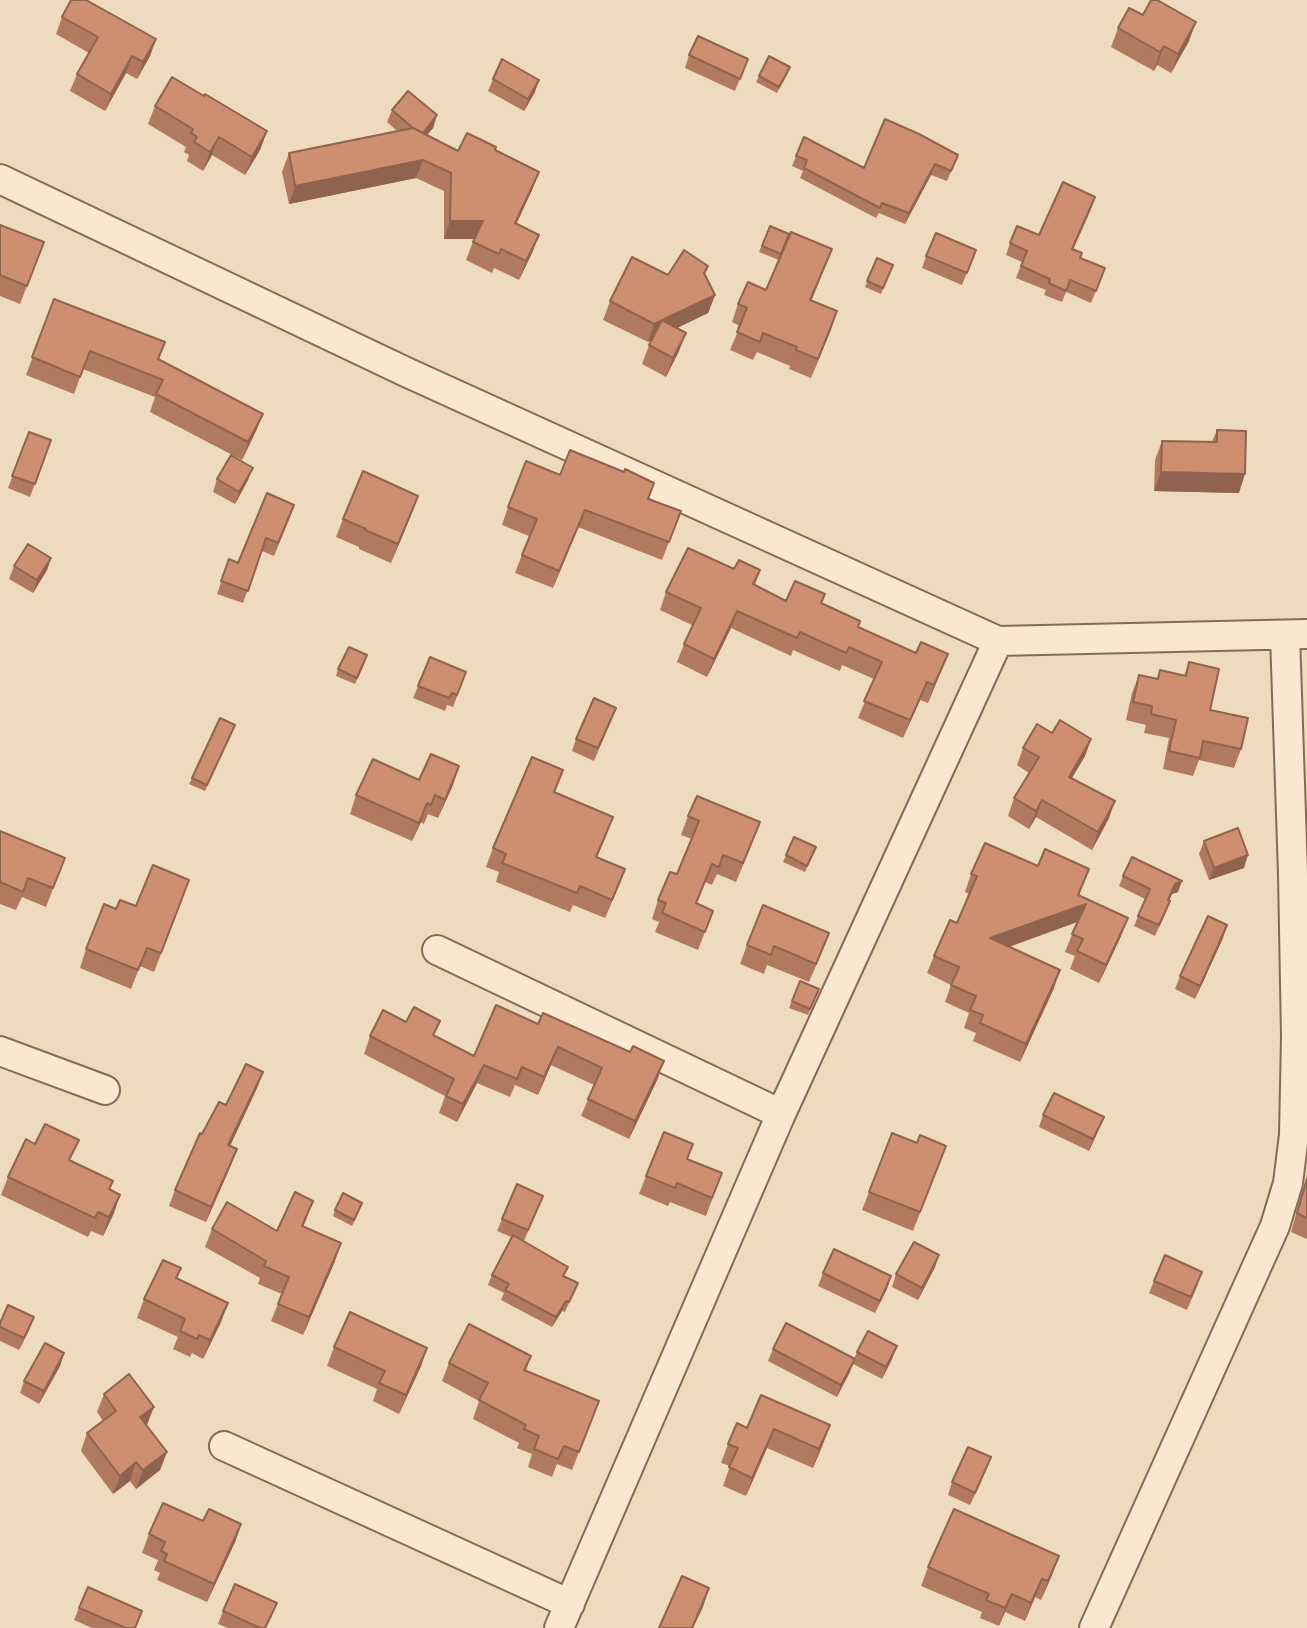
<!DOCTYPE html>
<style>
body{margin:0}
canvas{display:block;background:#eedabc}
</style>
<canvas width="1307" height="1628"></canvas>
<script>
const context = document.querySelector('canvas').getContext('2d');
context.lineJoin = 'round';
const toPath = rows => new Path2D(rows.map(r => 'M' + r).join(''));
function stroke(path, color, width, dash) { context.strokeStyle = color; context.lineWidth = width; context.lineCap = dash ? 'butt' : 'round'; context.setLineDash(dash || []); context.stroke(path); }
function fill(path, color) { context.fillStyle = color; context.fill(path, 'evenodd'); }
const street = toPath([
 [0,179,406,372,998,641,1307,634],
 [437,950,781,1114],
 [0,1051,105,1090],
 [224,1446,570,1604],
 [559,1628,781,1114,998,641],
 [1094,1628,1275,1226,1288,1183,1294,1135,1296,1037,1293,874,1285,635]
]);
stroke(street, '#866a55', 32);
stroke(street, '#f9e8cf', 28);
fill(toPath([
 [1143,15,1189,41,1171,73,1157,65,1154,71,1111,47,1118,28],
 [62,17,156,39,150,56,137,79,126,73,105,111,70,91,77,74,89,53,56,34],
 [689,55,748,59,735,91,685,68],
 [788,73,777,93,756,82,759,76],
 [493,79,535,92,524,111,488,91],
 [204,96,267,131,260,150,245,175,212,155,203,171,187,161,189,155,184,152,186,147,148,124,155,106],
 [392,110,437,115,433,128,427,135,458,151,495,151,539,172,532,190,516,224,539,235,532,253,519,280,494,268,492,273,466,260,474,239,444,239,444,191,416,178,289,204,282,172,289,153,397,131,387,122],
 [958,155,947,181,931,175,905,224,879,213,876,218,800,178,803,171,792,166,796,156,864,168],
 [1091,209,1073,250,1080,258,1105,268,1091,303,1066,292,1062,302,1044,295,1046,290,1016,278,1022,262,1006,255,1010,243,1039,235],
 [0,225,44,242,20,304,0,296],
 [770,226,789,234,779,260,759,252],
 [832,249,811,300,837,311,811,378,789,369,790,366,757,352,753,360,730,350,740,326,732,322,738,304,766,290],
 [976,250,962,285,922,268,926,256],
 [877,258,893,265,881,294,865,287],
 [708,266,705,275,715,295,708,313,677,328,679,351,666,377,642,364,651,340,648,342,603,320,610,301,668,275],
 [54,299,158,359,263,414,256,431,242,460,150,412,155,397,83,369,74,394,26,375],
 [1217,430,1239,493,1154,491,1155,460,1162,441,1212,442],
 [29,432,51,440,30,497,8,488],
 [560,475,648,499,681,511,662,560,578,527,553,588,515,573,529,536,502,525,508,507],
 [217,479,248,480,235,504,213,492],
 [411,515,391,563,359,549,359,547,336,537,343,519],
 [290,517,274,556,262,551,243,603,217,594,229,559,238,563],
 [51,558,47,570,33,593,9,579,14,566],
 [760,570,755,585,786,601,821,604,858,627,941,671,928,703,920,700,903,738,858,718,874,679,842,665,840,671,793,650,791,656,731,628,707,677,677,662,684,644,692,625,660,610,666,592],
 [365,662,355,684,336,676,338,669],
 [1189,662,1210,710,1241,749,1234,768,1199,760,1193,776,1163,769,1169,738,1144,733,1146,725,1126,720,1132,693,1139,675,1157,679,1160,670,1184,676],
 [466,672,453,707,447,705,445,711,413,698,418,686],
 [611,721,594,761,572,751,576,739],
 [235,725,205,791,189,784,192,778],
 [1052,733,1091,739,1085,756,1072,778,1109,818,1092,850,1036,817,1029,829,1008,816,1014,798,1029,773,1017,765,1023,748],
 [419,780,453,785,438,818,428,814,424,824,421,822,412,841,350,814,356,795],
 [555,793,606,836,597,857,618,887,605,918,573,905,570,912,496,882,499,872,486,867,493,848],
 [688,816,760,822,736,882,717,874,712,885,705,882,696,904,713,911,698,950,655,932,659,922,652,919,658,900,677,874,692,839,681,835],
 [0,831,65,858,46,907,22,897,16,910,0,904],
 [1204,841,1244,868,1209,880,1199,854],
 [816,847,805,872,783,862,786,855],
 [1038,866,1089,869,1079,895,1121,936,1099,983,1070,969,1075,956,1065,952,1077,922,1009,947,1054,988,1020,1062,973,1041,976,1033,964,1028,969,1013,945,1002,951,985,927,973,934,956,957,923,969,894,965,892,971,874],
 [1123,876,1178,892,1172,894,1169,901,1170,901,1166,912,1155,936,1134,926,1145,899,1119,886],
 [183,898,154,972,140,966,131,989,80,968,86,949,116,909],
 [829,933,809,982,767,965,764,974,740,964,747,945],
 [1223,938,1195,999,1175,989,1180,976],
 [800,981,819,989,808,1015,789,1008],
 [496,1005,658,1078,629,1139,581,1116,594,1085,551,1065,538,1095,515,1085,510,1097,477,1083,457,1122,439,1113,445,1096,364,1054,370,1036,435,1036,474,1056],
 [263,1072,257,1088,230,1146,231,1165,206,1222,169,1206,175,1190,202,1134,226,1105],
 [1043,1115,1104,1117,1089,1151,1039,1127],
 [917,1143,946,1146,913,1231,862,1210,869,1192],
 [687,1159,722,1173,706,1216,670,1202,668,1206,639,1194,646,1176],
 [71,1160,113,1181,110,1189,114,1213,103,1236,91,1231,88,1237,1,1195,8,1177],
 [1307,1175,1307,1239,1291,1232],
 [543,1196,524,1241,565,1277,578,1283,565,1312,562,1311,552,1327,501,1300,504,1293,488,1285,492,1275,511,1237,497,1231,502,1219],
 [360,1209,352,1226,333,1216,335,1210],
 [307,1218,303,1227,335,1261,303,1335,271,1321,282,1294,258,1284,260,1278,205,1247,212,1229,277,1231],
 [935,1267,918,1300,892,1287,896,1274],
 [181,1268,177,1278,221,1322,203,1359,192,1353,190,1357,173,1349,178,1337,137,1318,144,1299],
 [823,1273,891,1276,875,1313,818,1286],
 [1154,1281,1198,1284,1187,1310,1149,1293],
 [34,1317,29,1330,19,1350,0,1341,0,1323],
 [334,1347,427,1348,421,1366,399,1414,373,1401,377,1389,327,1366],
 [773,1349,854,1359,857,1352,892,1359,882,1379,853,1364,837,1397,768,1361],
 [64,1353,60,1366,39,1404,20,1393,24,1381],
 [531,1356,526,1371,599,1401,572,1470,557,1464,552,1477,528,1467,532,1454,517,1448,519,1443,473,1419,479,1401,442,1381,449,1363],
 [104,1394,147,1425,167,1452,160,1470,136,1489,130,1481,113,1494,81,1451,87,1433,103,1421,97,1412],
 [761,1395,823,1444,813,1468,767,1448,746,1496,723,1486,730,1466,721,1463,728,1444,747,1428],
 [991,1457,970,1505,948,1495,952,1482],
 [203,1521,241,1524,235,1542,207,1602,157,1580,160,1573,154,1570,158,1560,142,1553,149,1534],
 [928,1567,1052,1575,1041,1600,1035,1597,1025,1621,1005,1612,999,1626,980,1618,982,1612,921,1586],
 [79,1608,136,1628,92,1628,74,1620],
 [223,1611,272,1616,266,1628,228,1628,218,1624]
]), '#b17a60');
fill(toPath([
 [1196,22,1189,41,1171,73,1178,54],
 [156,39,150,56,137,79,143,62],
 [1164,46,1157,65,1154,71,1160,52],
 [132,56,126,73,105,111,111,94],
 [539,80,535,92,524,111,528,99],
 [437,115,433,128,417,147,421,135],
 [267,131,260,150,245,175,252,157],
 [219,137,212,155,203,171,210,152],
 [423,160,416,178,289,204,295,186],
 [935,164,931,175,905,224,909,213],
 [539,172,532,190,508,242,515,223],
 [1095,197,1091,209,1067,261,1072,249],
 [450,221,483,221,476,239,444,239],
 [539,235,532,253,519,280,526,261],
 [832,249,825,267,804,319,810,300],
 [715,295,708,313,648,342,654,324],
 [837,311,831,330,811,378,818,359],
 [686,333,679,351,666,377,673,358],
 [263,414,256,431,242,460,248,442],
 [253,468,248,480,235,504,239,492],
 [1161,472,1245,474,1239,493,1154,491],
 [418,496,411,515,391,563,398,544],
 [585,510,578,527,553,588,559,571],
 [51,558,47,570,33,593,37,580],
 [737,611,731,628,707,677,714,659],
 [948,654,941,671,928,703,934,685],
 [927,682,920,700,903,738,910,720],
 [1091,739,1085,756,1062,794,1069,777],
 [459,766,453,785,438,818,445,800],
 [1042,800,1036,817,1029,829,1036,811],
 [1115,801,1109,818,1092,850,1098,832],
 [427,803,421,822,412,841,419,823],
 [613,817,606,836,589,875,596,857],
 [760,822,753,840,736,882,743,863],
 [1248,855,1244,868,1209,880,1214,868],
 [625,869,618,887,605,918,612,900],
 [1089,869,1073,908,1086,904,1080,921,983,956,990,938,1078,895],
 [1182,881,1178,892,1172,894,1164,911,1175,884],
 [1128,918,1121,936,1099,983,1106,965],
 [1227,925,1223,938,1195,999,1200,986],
 [829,933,822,951,809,982,816,964],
 [1060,970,1054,988,1020,1062,1026,1044],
 [558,1047,551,1065,538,1095,544,1077],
 [664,1061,658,1078,629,1139,635,1121],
 [484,1065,477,1083,457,1122,463,1104],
 [263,1072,257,1088,223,1161,228,1145],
 [1104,1117,1099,1129,1089,1151,1093,1139],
 [237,1149,231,1165,206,1222,211,1207],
 [120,1195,114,1213,103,1236,109,1217],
 [341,1243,335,1261,303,1335,309,1317],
 [939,1255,935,1267,918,1300,922,1288],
 [891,1276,887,1289,875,1313,880,1301],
 [566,1301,562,1311,552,1327,556,1317],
 [228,1303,221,1322,203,1359,210,1340],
 [34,1317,29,1330,19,1350,24,1338],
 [897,1346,892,1359,882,1379,886,1367],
 [427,1348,421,1366,399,1414,406,1395],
 [64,1353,60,1366,39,1404,44,1391],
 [855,1359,850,1372,837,1397,841,1385],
 [154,1407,147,1425,140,1417],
 [830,1425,823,1444,813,1468,819,1449],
 [774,1429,767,1448,746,1496,752,1478],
 [167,1452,160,1470,136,1489,143,1470],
 [991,1457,986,1470,970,1505,975,1493],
 [136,1462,130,1481,113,1494,120,1476],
 [241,1524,235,1542,207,1602,214,1584],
 [1059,1556,1052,1575,1041,1600,1048,1581],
 [1042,1579,1035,1597,1025,1621,1031,1603],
 [709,1588,703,1607,693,1628,692,1628],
 [1012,1594,1005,1612,999,1626,1005,1608]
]), '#90634e');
const building = toPath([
 [71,0,86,0,156,39,143,62,132,56,111,94,77,74,98,37,62,17,71,0],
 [1151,0,1157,0,1196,22,1178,54,1164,46,1160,52,1118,28,1129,8,1143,15,1151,0],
 [698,36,748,59,740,79,689,55,698,36],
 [769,56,790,67,779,87,759,76,769,56],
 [502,59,539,80,528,99,493,79,502,59],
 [172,77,204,96,205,94,267,131,252,157,219,137,210,152,194,142,197,137,191,133,193,129,155,106,172,77],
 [408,91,437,115,423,133,413,128,392,110,408,91],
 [885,119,919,134,958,155,951,171,935,164,909,213,882,203,880,208,804,168,807,160,796,156,804,137,864,168,885,119],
 [413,128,458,151,467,133,496,147,495,150,539,172,515,223,539,235,526,261,501,249,499,254,473,242,483,221,450,221,451,173,423,160,295,186,289,153,413,128],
 [1063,182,1095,197,1072,249,1082,253,1080,258,1105,268,1096,291,1070,280,1066,291,1049,283,1050,279,1021,266,1027,251,1010,243,1017,226,1039,235,1063,182],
 [0,225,44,242,27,286,0,275,0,225],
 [770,226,789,234,781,254,762,246,770,226],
 [791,232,832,249,810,300,837,311,818,359,796,350,797,347,763,333,760,342,737,332,747,308,738,304,748,282,766,290,791,232],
 [936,233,976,250,967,273,926,256,936,233],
 [684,250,708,266,704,273,715,295,654,324,610,301,632,257,668,275,684,250],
 [877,258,893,265,883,288,867,281,877,258],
 [54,299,165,342,158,359,263,414,248,442,156,394,163,380,90,351,80,377,32,357,54,299],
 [662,320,686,333,673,358,649,345,662,320],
 [1217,430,1246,431,1245,474,1161,472,1162,441,1217,442,1217,430],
 [29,432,51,440,35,484,12,476,29,432],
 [570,450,624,472,625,469,654,483,648,499,681,511,669,542,585,510,559,571,522,555,537,519,508,507,526,461,560,475,570,450],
 [231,455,253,468,239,492,217,479,231,455],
 [363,471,418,496,398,544,365,530,366,529,343,519,363,471],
 [267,493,294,505,278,543,266,538,248,591,221,581,229,559,238,563,267,493],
 [28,544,51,558,37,580,14,566,28,544],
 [688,548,734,569,739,560,760,570,753,584,786,601,795,581,825,594,821,603,860,621,858,627,916,653,921,642,948,654,934,685,927,682,910,720,864,701,882,662,849,647,846,653,800,632,797,638,737,611,714,659,684,644,701,608,666,592,688,548],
 [349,647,367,655,357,678,338,669,349,647],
 [430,657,466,672,457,695,452,693,449,698,418,686,430,657],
 [1189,662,1219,669,1210,710,1248,718,1241,749,1203,741,1200,758,1169,751,1176,720,1151,714,1152,706,1133,702,1139,675,1158,679,1160,670,1186,676,1189,662],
 [594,698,616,708,598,748,576,739,594,698],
 [220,718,235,725,207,785,192,778,220,718],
 [1060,720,1091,739,1069,777,1115,801,1098,832,1042,800,1036,811,1014,798,1039,757,1023,748,1037,724,1052,733,1060,720],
 [431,754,459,766,445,800,435,795,431,805,427,803,419,823,356,795,373,759,419,780,431,754],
 [532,757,563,770,554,792,613,817,596,857,625,869,612,900,580,886,577,893,502,863,506,854,493,848,532,757],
 [697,796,760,822,743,863,723,855,719,867,712,864,696,903,713,911,705,932,662,913,666,903,658,900,670,872,677,874,699,821,688,816,697,796],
 [1238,828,1248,855,1214,868,1204,841,1238,828],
 [0,831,65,858,53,888,28,878,23,892,0,882,0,831],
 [794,837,816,847,807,866,786,855,794,837],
 [985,843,1038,866,1045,849,1089,869,1078,895,1128,918,1106,965,1077,951,1083,939,1072,934,1086,904,990,938,1060,970,1026,1044,980,1023,983,1015,970,1010,976,996,951,985,959,967,934,956,950,920,957,923,977,876,971,874,985,843],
 [1132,857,1182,881,1175,884,1168,900,1170,901,1159,925,1138,916,1150,889,1123,876,1132,857],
 [153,865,189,880,161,953,147,948,138,970,86,949,104,904,116,909,120,900,136,906,153,865],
 [763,905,829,933,816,964,774,946,771,955,747,945,763,905],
 [1208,916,1227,925,1200,986,1180,976,1208,916],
 [800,981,819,989,810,1009,792,1001,800,981],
 [496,1005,538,1024,543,1013,630,1052,633,1046,664,1061,635,1121,588,1099,602,1068,558,1047,544,1077,522,1067,517,1079,484,1065,463,1104,446,1096,454,1079,370,1036,383,1010,406,1022,414,1007,440,1021,433,1035,474,1056,496,1005],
 [246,1064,263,1072,228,1145,237,1149,211,1207,175,1190,200,1133,202,1134,219,1102,226,1105,246,1064],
 [1054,1093,1104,1117,1093,1139,1043,1115,1054,1093],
 [45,1124,79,1140,69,1160,113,1181,109,1189,120,1195,109,1217,98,1212,95,1218,8,1177,26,1139,35,1144,45,1124],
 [664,1132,693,1144,687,1159,722,1173,712,1198,677,1183,675,1188,646,1176,664,1132],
 [892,1133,917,1143,920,1135,946,1146,920,1212,869,1192,892,1133],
 [1307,1179,1307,1218,1297,1213,1307,1179],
 [517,1184,543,1196,528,1230,502,1219,517,1184],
 [295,1192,313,1201,302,1226,341,1243,309,1317,278,1304,289,1277,264,1266,266,1261,212,1229,227,1202,277,1231,295,1192],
 [343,1193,362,1203,354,1220,335,1210,343,1193],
 [513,1235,568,1267,563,1276,578,1283,569,1302,566,1301,556,1317,505,1290,509,1284,492,1275,513,1235],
 [914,1242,939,1255,922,1288,896,1274,914,1242],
 [834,1249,891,1276,880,1301,823,1273,834,1249],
 [1165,1255,1202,1272,1191,1297,1154,1281,1165,1255],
 [163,1260,181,1268,176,1278,228,1303,210,1340,199,1335,197,1339,180,1331,185,1319,144,1299,163,1260],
 [8,1305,34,1317,24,1338,0,1327,0,1323,8,1305],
 [350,1312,427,1348,406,1395,379,1383,385,1371,334,1347,350,1312],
 [786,1323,855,1359,841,1385,773,1349,786,1323],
 [469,1324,531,1356,524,1370,599,1401,579,1452,564,1446,558,1459,534,1449,539,1436,524,1429,526,1425,479,1400,488,1383,449,1363,469,1324],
 [868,1331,897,1346,886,1367,857,1352,868,1331],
 [45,1343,64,1353,44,1391,24,1381,45,1343],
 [129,1374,154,1407,140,1417,167,1452,143,1470,136,1462,120,1476,87,1433,116,1411,104,1394,129,1374],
 [761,1395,830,1425,819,1449,774,1429,752,1478,729,1467,738,1448,728,1444,737,1423,747,1428,761,1395],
 [968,1447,991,1457,975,1493,952,1482,968,1447],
 [163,1503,203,1521,209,1509,241,1524,214,1584,164,1561,167,1554,161,1551,165,1542,149,1534,163,1503],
 [954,1509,1059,1556,1048,1581,1042,1579,1031,1603,1012,1594,1005,1608,986,1600,989,1594,928,1567,954,1509],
 [682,1576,709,1588,692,1628,659,1628,682,1576],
 [235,1584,277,1603,265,1628,260,1628,223,1611,235,1584],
 [88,1587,142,1611,135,1628,126,1628,79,1608,88,1587]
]);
fill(building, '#ce8e70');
stroke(building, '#90634e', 2);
</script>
